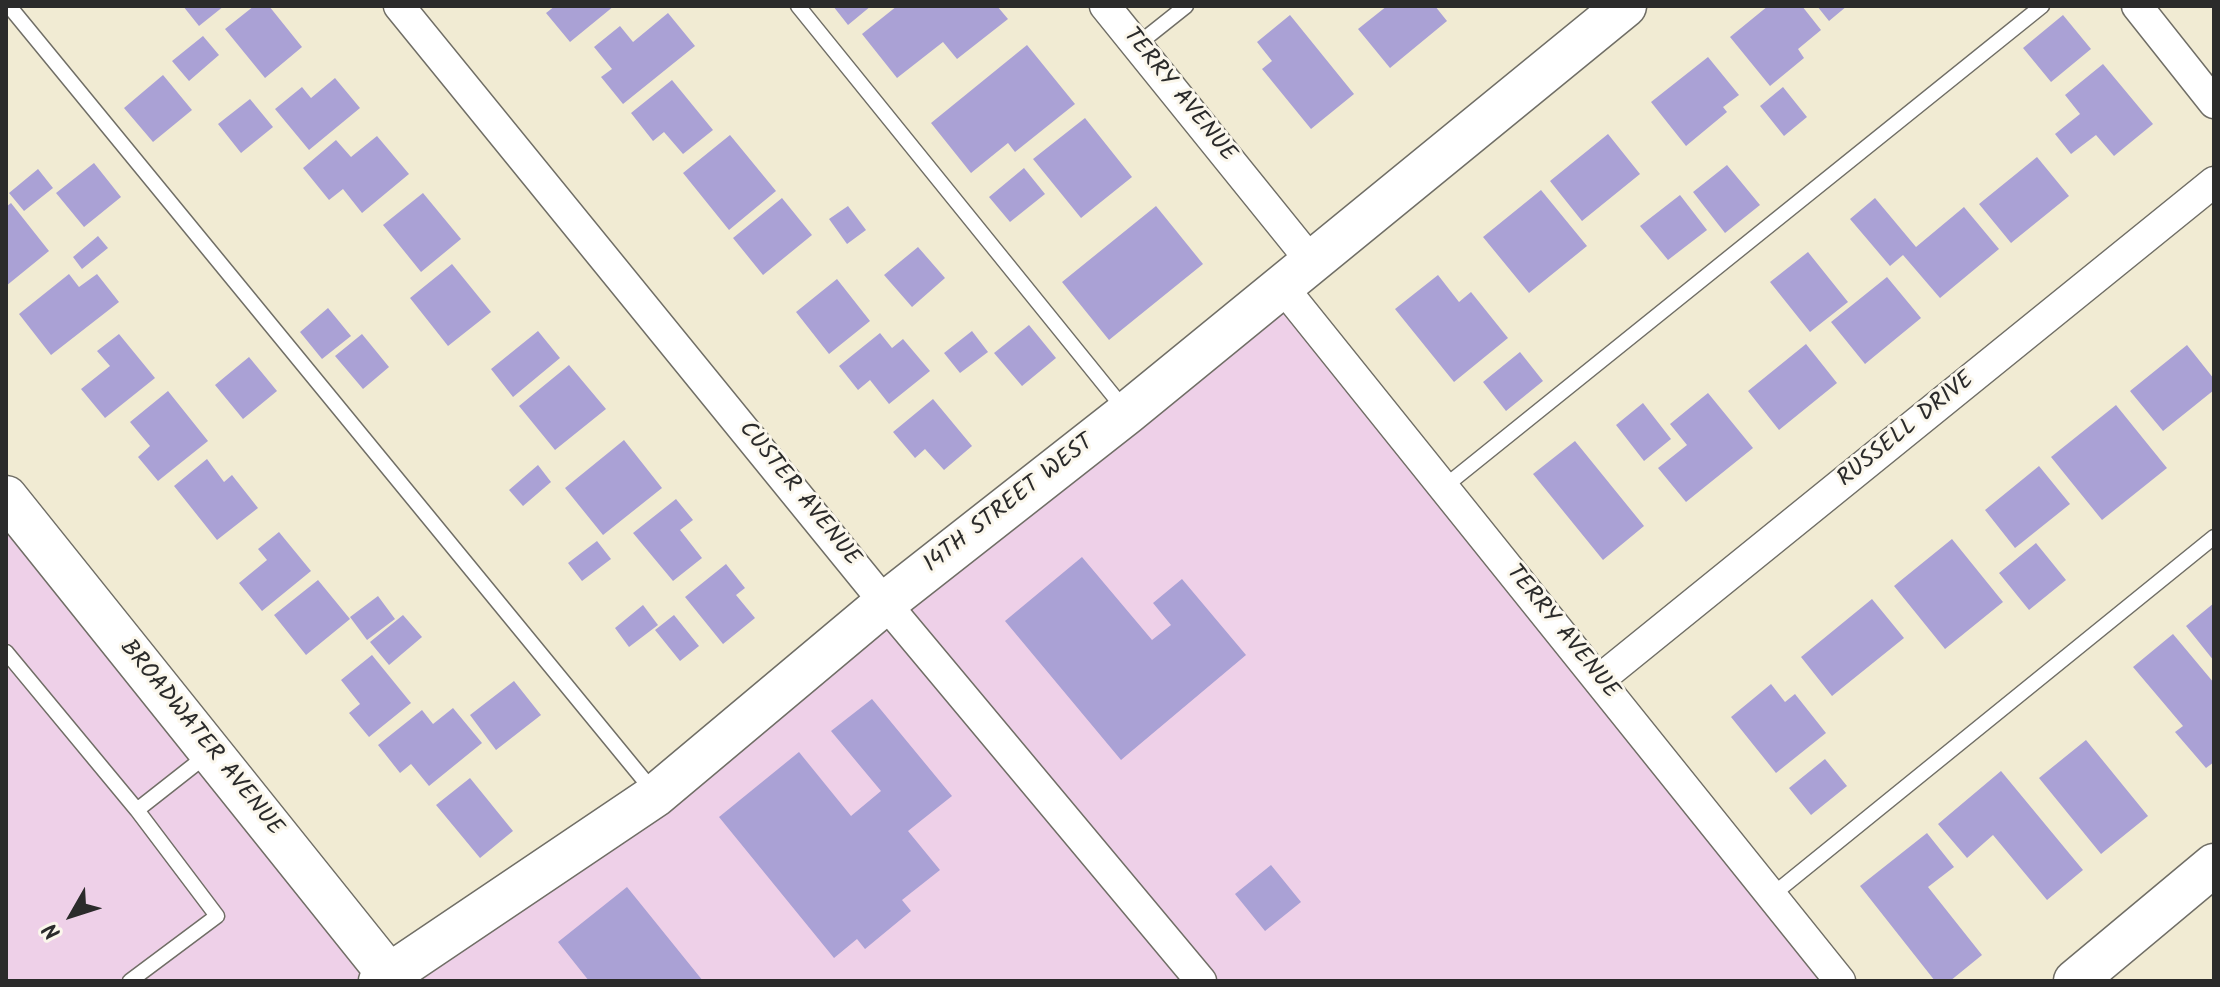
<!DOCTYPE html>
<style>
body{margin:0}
#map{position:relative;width:2220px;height:987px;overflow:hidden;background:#f1ebd3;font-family:Kalam,sans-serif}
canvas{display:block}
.frame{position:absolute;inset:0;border:8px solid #2b2b2b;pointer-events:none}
.north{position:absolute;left:32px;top:875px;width:80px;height:80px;-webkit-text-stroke:6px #fbf7ec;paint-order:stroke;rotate:231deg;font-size:22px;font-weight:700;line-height:32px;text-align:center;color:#2b2b2b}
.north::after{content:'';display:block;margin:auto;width:28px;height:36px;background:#2b2b2b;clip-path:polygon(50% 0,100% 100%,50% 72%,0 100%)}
</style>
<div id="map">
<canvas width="2220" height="987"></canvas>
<div class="frame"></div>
<div class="north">N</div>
</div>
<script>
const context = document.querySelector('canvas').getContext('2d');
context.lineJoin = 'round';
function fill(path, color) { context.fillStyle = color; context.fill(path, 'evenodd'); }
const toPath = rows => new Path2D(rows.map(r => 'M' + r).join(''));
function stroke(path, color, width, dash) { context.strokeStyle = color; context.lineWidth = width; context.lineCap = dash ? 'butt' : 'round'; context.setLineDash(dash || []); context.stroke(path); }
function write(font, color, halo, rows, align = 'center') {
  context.font = font + ' Kalam,sans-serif'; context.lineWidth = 6; context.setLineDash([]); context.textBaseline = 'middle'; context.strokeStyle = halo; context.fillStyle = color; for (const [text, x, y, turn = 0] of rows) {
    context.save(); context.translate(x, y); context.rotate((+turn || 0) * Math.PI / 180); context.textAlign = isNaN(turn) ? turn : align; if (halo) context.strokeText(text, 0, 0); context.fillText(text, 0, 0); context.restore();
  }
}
fill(toPath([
 [1281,285,1840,981,6,981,6,497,388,974,656,795]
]), '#eed0e8');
fill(toPath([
 [183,6,224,6,199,26],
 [254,6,269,6,302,47,265,78,225,29],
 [555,6,614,6,570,42,546,13],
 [833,6,871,6,848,25],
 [897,6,997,6,1008,19,957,59,943,42,897,78,862,34],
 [1387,6,1435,6,1447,21,1390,68,1358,29],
 [1768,6,1802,6,1821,30,1798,49,1804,58,1770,86,1730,37],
 [1817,6,1847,6,1829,21],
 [668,13,695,46,623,104,601,77,612,69,594,47,620,26,633,42],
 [1290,15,1354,94,1311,129,1262,69,1272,61,1257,42],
 [2063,15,2091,49,2051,82,2023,48],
 [203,36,219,55,189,81,172,61],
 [1027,45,1075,104,1015,152,1008,143,971,173,931,123],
 [1708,57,1739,95,1723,107,1727,112,1686,146,1651,102],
 [2103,64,2153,124,2114,156,2096,135,2071,154,2055,134,2080,114,2065,95],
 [163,75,192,110,153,142,124,108],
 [335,78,360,108,309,150,275,109,302,87,311,98],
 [672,80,713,130,683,154,664,132,653,141,631,113],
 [1783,87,1807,117,1784,136,1760,106],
 [250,99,273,127,241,153,218,124],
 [1085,118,1132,177,1081,218,1033,159],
 [1608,134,1640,174,1582,221,1550,181],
 [730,135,776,191,729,230,683,173],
 [377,136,409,174,362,213,343,189,329,200,303,168,336,140,351,157],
 [2037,157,2069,196,2011,243,1979,204],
 [94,163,121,197,84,227,56,193],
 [1727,165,1760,205,1725,233,1693,192],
 [1024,168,1045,194,1010,222,989,197],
 [38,169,53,188,24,211,9,193],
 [1541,190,1587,246,1529,293,1483,237],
 [423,193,461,239,421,272,383,225],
 [1680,195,1707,230,1668,260,1640,226],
 [782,198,812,235,763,275,733,238],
 [1875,198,1916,247,1964,207,1999,249,1940,298,1903,255,1890,266,1850,219],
 [11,203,49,251,6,286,6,207],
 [848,206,866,230,847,244,829,219],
 [1156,206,1203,264,1109,340,1062,282],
 [98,236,108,248,82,269,73,257],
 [918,247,945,278,912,307,884,275],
 [1808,252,1848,302,1810,332,1770,282],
 [452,264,491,312,448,346,410,298],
 [69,274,79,287,97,274,119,302,51,355,19,314],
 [1438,275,1459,302,1471,292,1508,338,1454,382,1395,309],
 [1887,277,1921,318,1865,364,1831,322],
 [837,279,870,321,829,354,796,312],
 [328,308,351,336,322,359,300,332],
 [1029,325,1056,358,1022,386,994,353],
 [538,331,560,358,513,397,491,369],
 [972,331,988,352,960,373,944,353],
 [880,333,892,348,903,339,930,371,889,404,870,380,858,390,839,366],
 [119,334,155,378,105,418,81,389,110,366,97,351],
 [362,334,389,367,363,389,335,356],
 [1806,344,1837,383,1779,430,1748,391],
 [2187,345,2214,379,2214,390,2163,431,2130,391],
 [1520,352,1543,381,1506,411,1483,382],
 [249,357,277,391,243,419,215,385],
 [569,365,606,409,555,450,519,406],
 [168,391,208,441,158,481,138,457,150,446,130,422],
 [1708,393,1753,448,1686,502,1658,468,1687,445,1670,424],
 [933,399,972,446,944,470,925,449,915,458,893,432],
 [1643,403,1671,439,1644,461,1616,425],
 [2116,405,2167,468,2102,520,2051,457],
 [624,440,662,488,603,535,565,488],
 [1575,441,1644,526,1603,560,1533,474],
 [207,459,224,482,232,475,258,508,217,540,174,486],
 [538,465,551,482,523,506,509,490],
 [2039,466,2070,504,2015,548,1985,510],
 [676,499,693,520,680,530,702,558,673,581,633,533],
 [279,532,311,571,262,611,239,583,267,560,258,549],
 [1952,539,2003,602,1945,649,1894,586],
 [597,541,611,559,582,581,568,563],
 [2036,543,2066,580,2029,610,1999,573],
 [1082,557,1152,640,1171,625,1153,603,1182,579,1246,655,1121,760,1005,621],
 [726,564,745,588,736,595,755,618,723,644,685,597],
 [318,580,350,619,306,655,274,615],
 [378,596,395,619,367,640,350,617],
 [1872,599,1904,638,1832,696,1801,657],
 [2214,603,2214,661,2186,626],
 [643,605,658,625,629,647,615,628],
 [403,615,422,637,389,665,370,642],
 [674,615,699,646,680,661,655,630],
 [2173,634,2214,683,2214,762,2206,768,2175,732,2183,726,2133,667],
 [372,655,411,703,369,737,349,713,360,704,341,680],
 [514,681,541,715,496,750,470,715],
 [1771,684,1785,702,1795,694,1826,733,1776,773,1731,717],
 [872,699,952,796,908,831,940,870,902,900,911,911,865,949,857,939,834,958,719,817,799,752,851,816,881,791,831,731],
 [453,708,482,743,429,786,411,764,400,773,378,745,422,710,433,724],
 [2086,740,2148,816,2101,854,2039,778],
 [1825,759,1847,786,1811,815,1789,788],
 [2001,771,2083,870,2047,900,1993,835,1967,858,1938,824],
 [470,778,513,831,480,858,436,805],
 [1927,833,1954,867,1928,887,1982,955,1950,981,1935,981,1860,886],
 [1271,865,1301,902,1265,931,1235,894],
 [627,887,703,981,589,981,558,942]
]), '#aaa1d5');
const lane = toPath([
 [9,6,653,791],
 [798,6,1125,410],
 [1137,45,1186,6],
 [1444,487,2042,6],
 [6,652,137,810,207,755],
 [1771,896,2214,537],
 [130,981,217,916,137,810]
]);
const street = toPath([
 [399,6,885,603,1201,981],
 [1105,6,1311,261],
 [2137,6,2214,103],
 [1281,285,1840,981],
 [1599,680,2214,182]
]);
const secondary = toPath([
 [6,497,394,981],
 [380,981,656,795,885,603,1127,413,1625,6],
 [2075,981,2214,865]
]);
stroke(lane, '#706e66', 17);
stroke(street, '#706e66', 33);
stroke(secondary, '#706e66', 45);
stroke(lane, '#fff', 14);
stroke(street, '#fff', 30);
stroke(secondary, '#fff', 42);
write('24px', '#2b2b2b', '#fbf7ec', [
 ["TERRY AVENUE",1178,96,51],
 ["RUSSELL DRIVE",1907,431,-39],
 ["CUSTER AVENUE",798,495,51],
 ["14TH STREET WEST",1010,505,-38],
 ["TERRY AVENUE",1561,633,51],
 ["BROADWATER AVENUE",200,739,51]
]);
</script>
